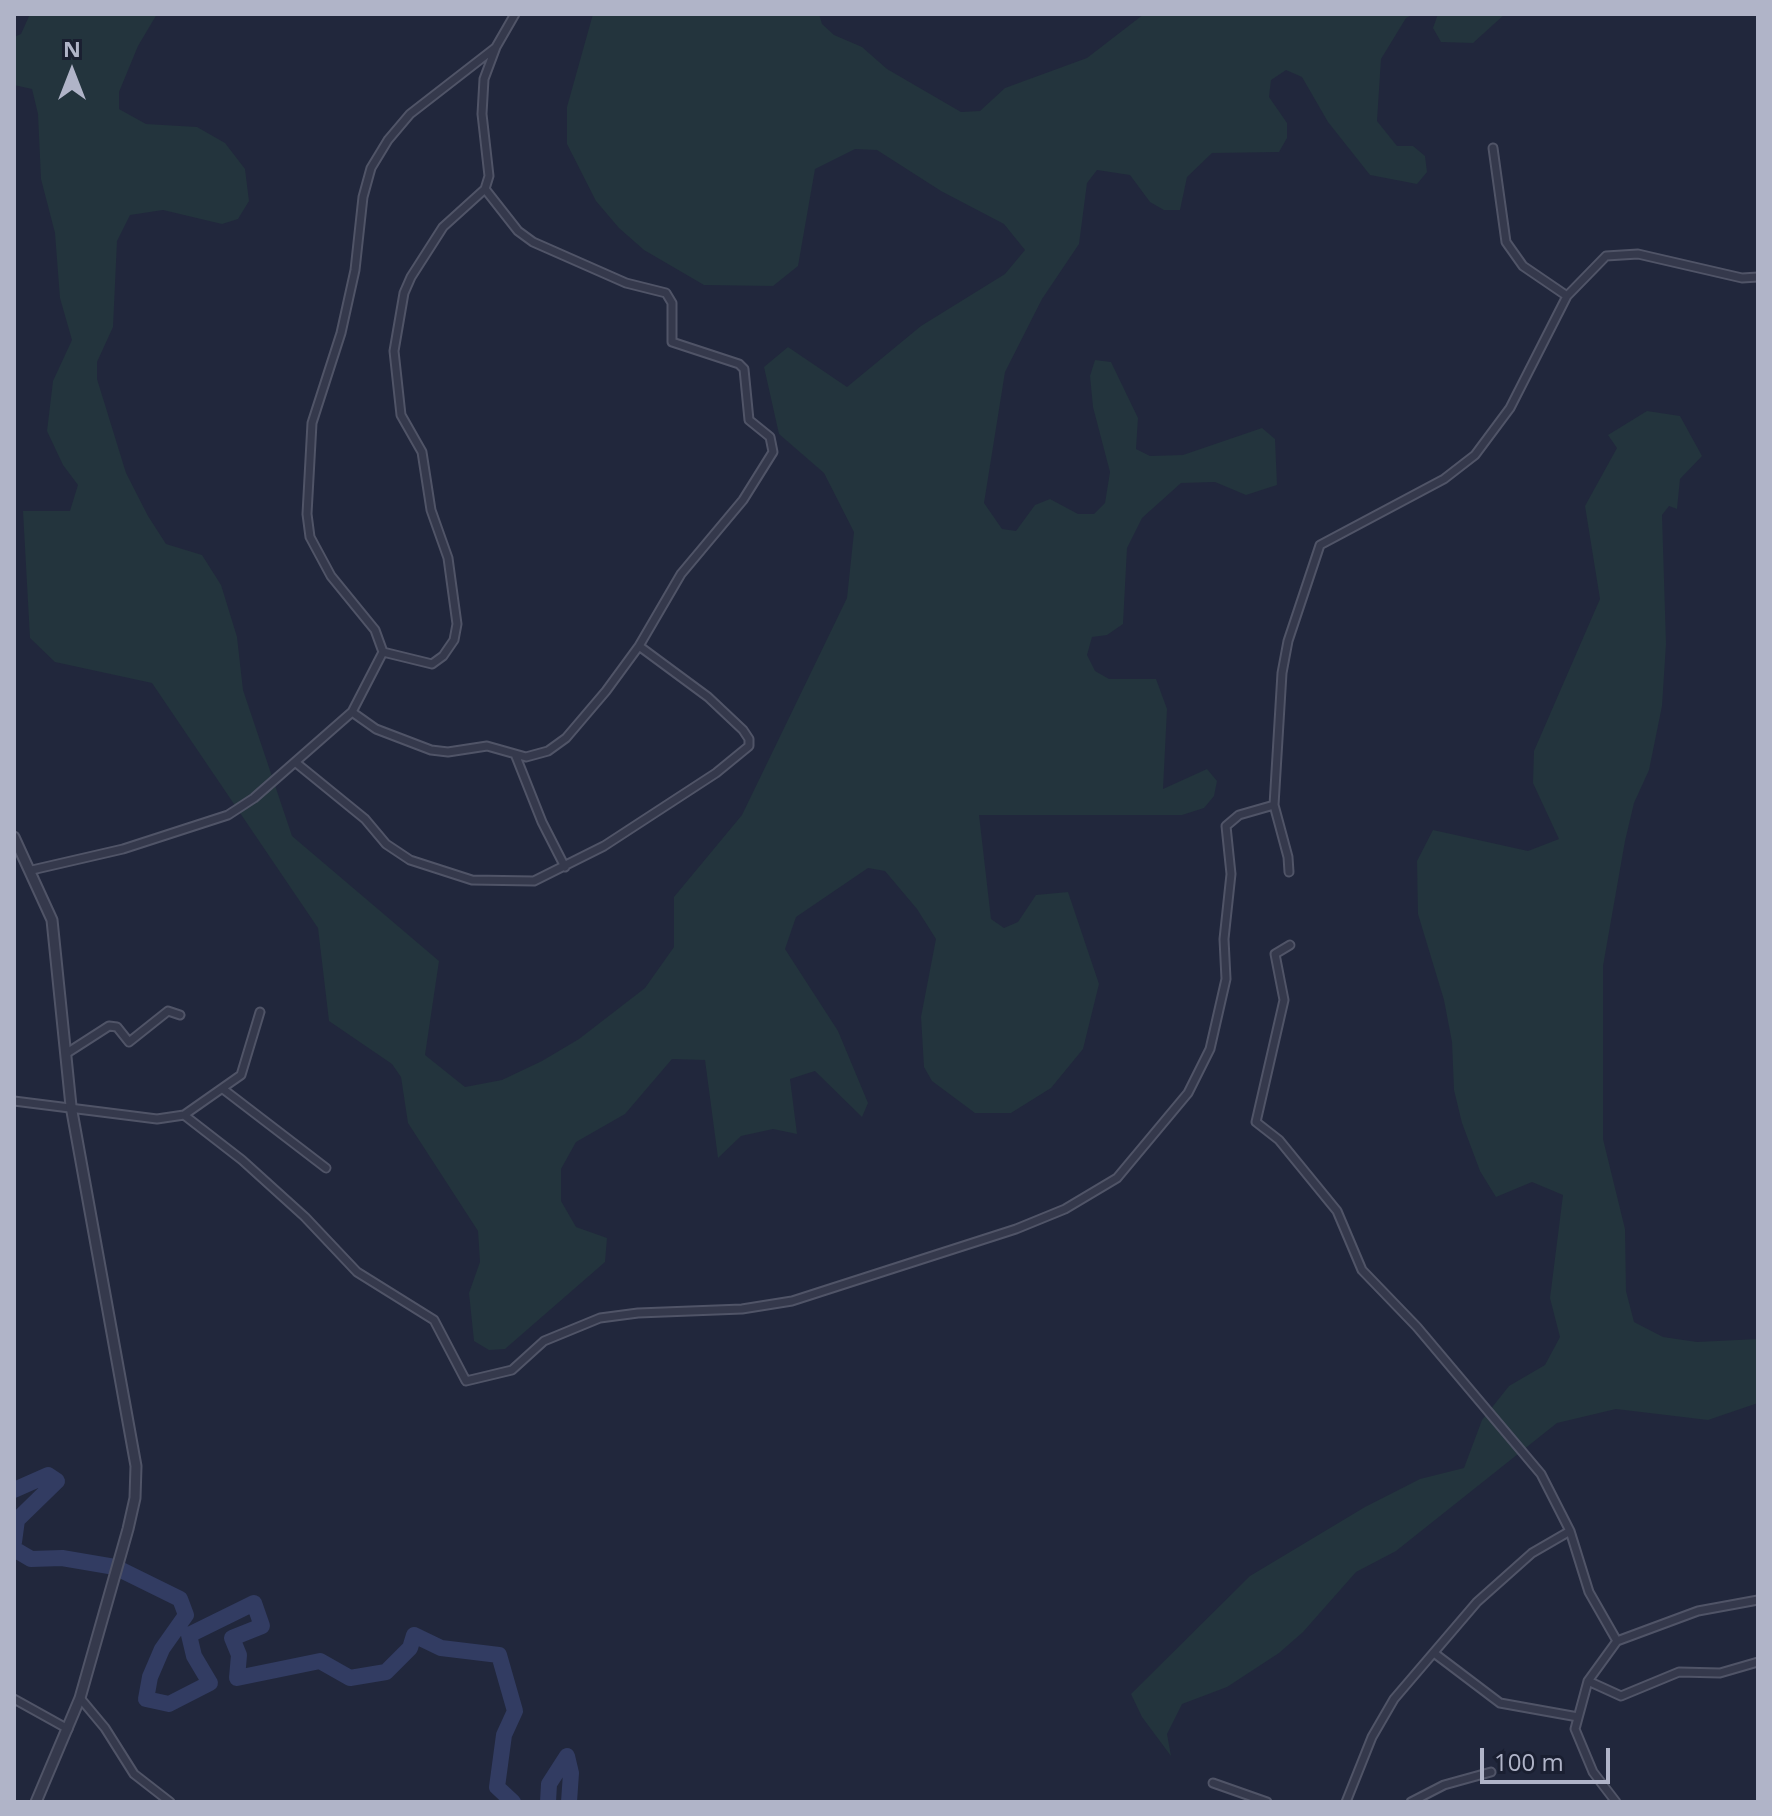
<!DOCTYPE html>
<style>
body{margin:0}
#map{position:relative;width:1772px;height:1816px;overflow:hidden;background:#21273c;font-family:"Open Sans",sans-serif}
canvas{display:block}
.frame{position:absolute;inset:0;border:16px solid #b0b4c8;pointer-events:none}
.north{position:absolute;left:32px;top:32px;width:80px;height:80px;-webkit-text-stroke:6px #1a1f31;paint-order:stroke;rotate:0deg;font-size:22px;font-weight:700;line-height:32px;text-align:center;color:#b0b4c8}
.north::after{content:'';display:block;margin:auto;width:28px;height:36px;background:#b0b4c8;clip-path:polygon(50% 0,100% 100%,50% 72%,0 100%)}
.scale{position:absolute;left:1480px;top:1748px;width:130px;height:36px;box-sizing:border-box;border:4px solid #b0b4c8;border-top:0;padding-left:10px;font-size:24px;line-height:28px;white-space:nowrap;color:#b0b4c8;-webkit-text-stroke:6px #1a1f31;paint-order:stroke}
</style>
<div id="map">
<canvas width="1772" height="1816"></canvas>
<div class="frame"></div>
<div class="north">N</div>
<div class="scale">100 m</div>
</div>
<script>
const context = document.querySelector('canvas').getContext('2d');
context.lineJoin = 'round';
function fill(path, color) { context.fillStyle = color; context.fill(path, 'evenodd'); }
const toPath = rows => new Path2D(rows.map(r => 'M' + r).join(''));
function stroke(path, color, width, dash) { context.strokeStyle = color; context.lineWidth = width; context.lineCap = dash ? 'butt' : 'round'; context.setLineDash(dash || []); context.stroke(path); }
fill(toPath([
 [30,14,157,14,138,46,119,92,119,109,146,124,197,127,225,143,245,169,249,201,238,219,222,224,163,210,130,215,117,241,113,327,97,362,97,379,126,473,148,516,166,544,202,555,221,585,237,637,243,690,292,836,439,961,425,1055,465,1087,502,1080,542,1061,579,1039,645,988,674,947,674,897,742,815,847,598,854,532,824,473,779,434,764,367,788,347,847,387,921,326,1005,274,1025,250,1004,224,941,191,877,150,855,149,815,169,798,266,773,286,704,285,644,250,619,228,596,201,567,144,567,107,593,14,819,14,822,24,834,35,862,47,887,69,961,112,980,111,1005,88,1087,58,1144,14,1414,14,1406,18,1381,59,1377,121,1397,146,1413,146,1425,156,1427,172,1417,184,1370,175,1328,122,1302,77,1286,70,1271,80,1269,97,1287,123,1287,138,1279,152,1212,153,1187,177,1180,210,1164,210,1150,202,1130,175,1097,170,1087,183,1079,244,1042,299,1005,372,984,503,1002,529,1016,531,1035,505,1050,499,1078,514,1094,514,1105,503,1110,472,1093,407,1090,376,1095,360,1111,362,1138,418,1136,449,1150,456,1183,455,1262,428,1275,439,1277,485,1246,495,1215,482,1181,483,1142,518,1127,548,1123,624,1107,635,1092,637,1087,655,1095,671,1109,679,1156,679,1167,709,1163,789,1207,769,1217,781,1214,796,1204,808,1182,815,979,815,991,919,1004,928,1018,922,1036,895,1068,892,1099,984,1083,1049,1051,1088,1011,1113,975,1113,932,1081,924,1067,921,1017,936,939,917,909,885,871,868,868,796,917,785,949,838,1031,868,1103,862,1117,815,1071,790,1079,797,1134,773,1129,741,1136,718,1158,705,1060,672,1059,625,1114,576,1142,561,1169,561,1201,576,1227,607,1238,605,1262,505,1349,489,1350,474,1341,469,1293,480,1262,478,1231,408,1123,401,1077,392,1064,329,1021,318,928,152,683,55,662,30,638,23,511,70,511,78,485,63,465,47,431,53,381,72,340,60,298,55,233,41,179,38,114,32,89,14,85,14,37,21,34],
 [1438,14,1505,14,1473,43,1441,42,1433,28],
 [1647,411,1680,416,1702,456,1680,479,1677,509,1669,506,1662,515,1666,644,1662,706,1649,770,1634,803,1625,841,1603,966,1603,1139,1625,1229,1626,1291,1634,1322,1663,1337,1697,1342,1758,1339,1758,1403,1708,1420,1616,1409,1557,1423,1396,1551,1356,1572,1303,1632,1279,1653,1227,1687,1182,1704,1167,1734,1171,1756,1142,1717,1131,1694,1250,1576,1365,1507,1420,1479,1464,1468,1482,1420,1509,1386,1545,1365,1560,1337,1550,1298,1563,1195,1532,1182,1496,1197,1480,1171,1462,1123,1454,1090,1452,1042,1444,1000,1418,914,1417,861,1433,830,1528,851,1559,839,1533,783,1534,751,1600,599,1585,506,1617,448,1608,435]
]), '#23343d');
stroke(toPath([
 [14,1490,48,1475,57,1481,17,1520,14,1542],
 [14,1549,31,1559,62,1558,115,1567,180,1599,186,1615,162,1649,150,1677,146,1699,169,1704,210,1683,194,1656,189,1635,254,1603,262,1626,232,1638,239,1655,237,1678,320,1661,350,1678,386,1672,410,1648,414,1635,441,1648,499,1655,515,1711,504,1735,497,1787,513,1802],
 [548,1802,549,1784,567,1756,571,1773,569,1802]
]), '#323c62', 16);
const minor = toPath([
 [1493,148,1506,242,1523,266,1567,296],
 [383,652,375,630,331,576,310,537,307,514,312,423,341,333,355,270,363,197,371,168,388,140,410,114,495,48],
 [352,712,376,729,431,750,448,752,487,746,526,757,548,751,566,738,606,691,639,646,681,574,743,500,773,452,770,437,749,420,744,369,739,364,672,342,672,303,666,293,626,283,533,242,518,231,485,189],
 [515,754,542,822,565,867],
 [295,762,365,819,386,844,410,860,472,880,534,881,604,846,716,773,749,746,749,739,743,730,708,697,639,646],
 [32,870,123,849,228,815,254,798,352,712,383,652,432,664,443,656,454,640,457,624,448,558,431,510,422,452,401,415,394,351,404,293,411,277,443,227,485,189,489,176,482,114,484,79,496,47,515,14],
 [1289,872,1288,857,1274,805,1282,673,1288,641,1320,545,1444,479,1475,455,1510,408,1567,296,1606,256,1638,254,1742,278,1758,277],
 [1290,945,1275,954,1284,1000,1256,1122,1279,1140,1337,1211,1362,1270,1417,1327,1541,1474,1570,1531,1589,1592,1617,1641,1588,1681,1575,1729,1593,1772,1616,1802],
 [67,1053,109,1026,117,1027,129,1042,168,1011,180,1015],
 [223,1089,326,1168],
 [14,1101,157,1119,184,1115,241,1075,260,1012],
 [184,1115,242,1160,305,1217,357,1272,434,1320,466,1381,512,1370,544,1341,600,1318,638,1313,742,1309,792,1301,1016,1229,1065,1209,1117,1178,1188,1093,1210,1049,1226,979,1224,939,1231,874,1226,826,1239,815,1274,805],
 [1617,1641,1698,1611,1758,1600],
 [1434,1653,1500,1703,1578,1717],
 [1588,1681,1621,1696,1679,1672,1720,1673,1758,1662],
 [80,1698,105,1728,134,1774,170,1802],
 [14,1699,68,1729],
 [1213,1783,1267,1802],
 [1346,1802,1372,1737,1394,1699,1477,1602,1532,1553,1570,1531],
 [1411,1802,1444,1785,1491,1772]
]);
const tertiary = toPath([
 [14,837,52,920,71,1106,136,1466,135,1498,128,1529,80,1698,36,1802]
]);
stroke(minor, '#505467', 11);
stroke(tertiary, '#505467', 13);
stroke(minor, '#35394c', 7);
stroke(tertiary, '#35394c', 9);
</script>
